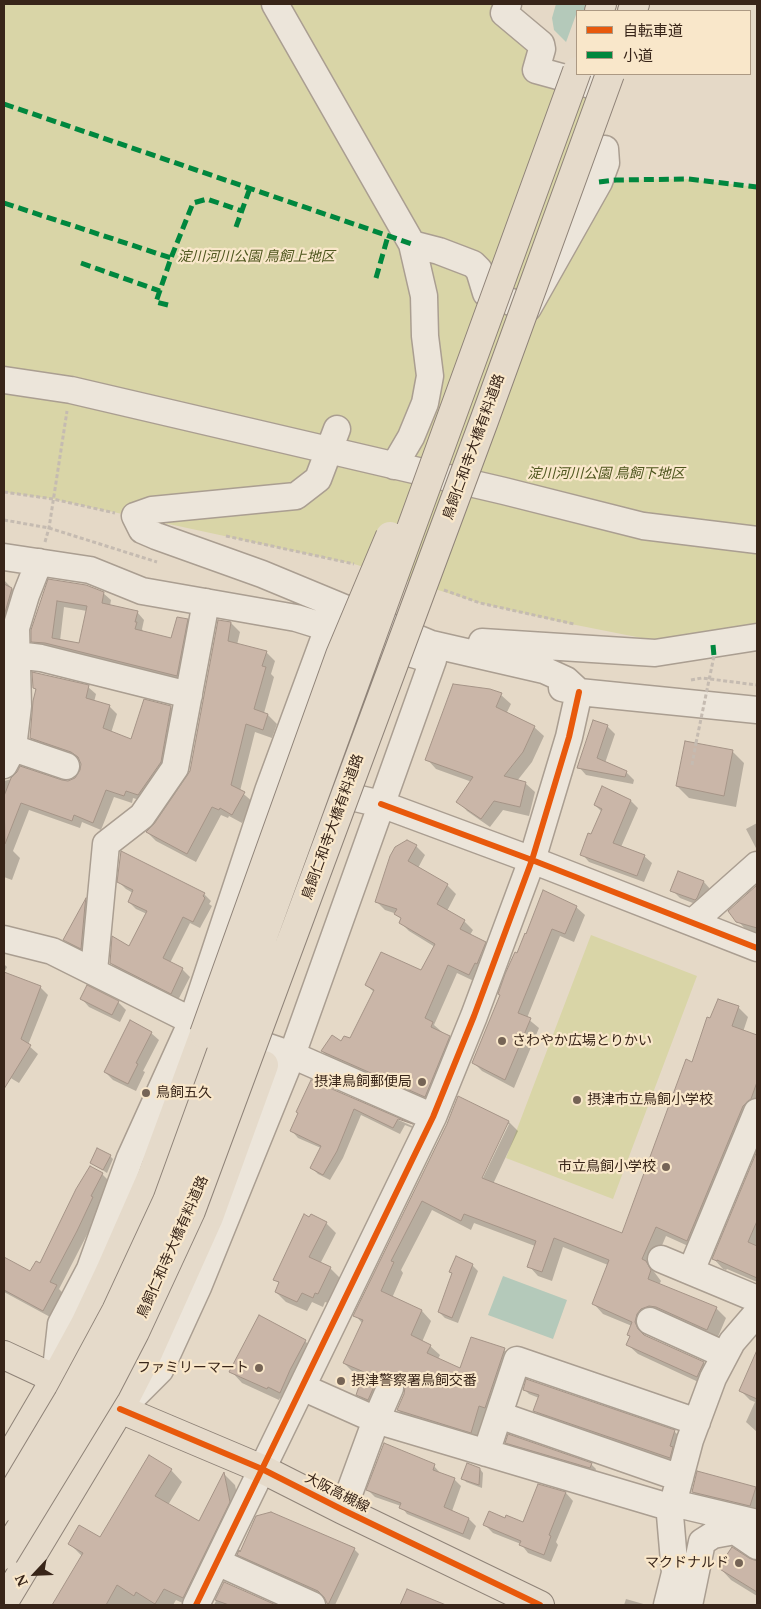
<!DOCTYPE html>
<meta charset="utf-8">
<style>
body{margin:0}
#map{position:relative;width:761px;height:1609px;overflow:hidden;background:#e5d9c7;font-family:"Noto Serif","Noto Sans JP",serif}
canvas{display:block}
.frame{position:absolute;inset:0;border:5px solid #382519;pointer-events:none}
.legend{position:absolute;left:576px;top:10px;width:175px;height:65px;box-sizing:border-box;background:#f9e7ca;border:1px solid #ac9983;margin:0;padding:6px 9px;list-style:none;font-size:15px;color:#382519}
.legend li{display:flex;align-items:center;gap:10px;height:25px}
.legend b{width:25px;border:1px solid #ac9983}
.north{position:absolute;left:10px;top:1549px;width:50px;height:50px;-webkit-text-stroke:4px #f9e7ca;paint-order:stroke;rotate:245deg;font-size:14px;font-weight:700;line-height:20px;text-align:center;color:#382519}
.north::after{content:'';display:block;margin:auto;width:18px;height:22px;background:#382519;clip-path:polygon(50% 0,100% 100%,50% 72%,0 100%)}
</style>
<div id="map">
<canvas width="761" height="1609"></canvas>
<div class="frame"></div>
<ul class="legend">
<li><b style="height:6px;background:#e8590c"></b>自転車道</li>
<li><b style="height:6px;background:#00873e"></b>小道</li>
</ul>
<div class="north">N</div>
</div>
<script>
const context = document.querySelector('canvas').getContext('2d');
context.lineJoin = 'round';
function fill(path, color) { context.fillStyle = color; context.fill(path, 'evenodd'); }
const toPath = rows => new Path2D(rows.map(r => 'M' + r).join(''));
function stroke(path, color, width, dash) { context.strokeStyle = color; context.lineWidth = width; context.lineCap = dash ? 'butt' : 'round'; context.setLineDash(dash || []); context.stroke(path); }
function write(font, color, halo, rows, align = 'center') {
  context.font = font + ' "Noto Serif","Noto Sans JP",serif'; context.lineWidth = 4.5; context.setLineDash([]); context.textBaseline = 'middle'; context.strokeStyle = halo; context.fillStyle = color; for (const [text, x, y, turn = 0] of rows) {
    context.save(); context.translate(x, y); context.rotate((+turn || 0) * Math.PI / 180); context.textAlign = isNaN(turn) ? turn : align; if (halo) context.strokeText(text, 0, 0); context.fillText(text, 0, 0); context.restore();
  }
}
fill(toPath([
 [4,4,508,4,541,70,587,84,605,149,616,180,688,179,757,187,757,650,692,648,566,623,480,603,354,564,53,499,4,492],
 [591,935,697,976,613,1199,506,1158]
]), '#d9d5a7');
fill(toPath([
 [556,4,617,4,614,11,577,11,577,53,554,30,552,18],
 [503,1276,567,1300,553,1339,488,1315]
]), '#b4c9ba');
fill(toPath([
 [577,12,577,55,565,45]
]), '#e5d9c7');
fill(toPath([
 [4,580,20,597,12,623,4,619],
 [49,580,103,593,111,600,110,606,137,612,144,620,142,629,143,632,172,640,187,620,194,628,184,683,40,649,33,641],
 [64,607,87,611,80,645,60,641],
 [219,621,231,623,240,632,237,645,266,652,275,661,271,674,274,677,264,713,268,715,277,724,272,738,255,732,240,791,253,802,242,823,229,816,228,818,221,815,196,862,156,841,147,832,155,825,191,772],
 [88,687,96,694,94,702,109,706,117,714,111,733,132,741,171,707,178,715,168,770,146,802,133,798,132,803,114,797,101,830,82,822,80,828,29,810,13,851,20,858,12,880,4,877,4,781,12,779,69,782,76,779,81,772,82,763,80,759,39,745,31,738,37,691,34,688],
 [501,695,511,704,506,714,534,727,544,736,532,762,517,781,525,783,535,792,529,816,503,810,490,827,467,811,458,801,472,782,436,769,427,759],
 [607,726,615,734,605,763,626,772,634,780,633,784,586,775,579,767],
 [732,751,744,763,736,807,689,798,677,786],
 [631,801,638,808,621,847,644,856,652,863,644,882,589,862,582,854,602,812,595,805],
 [757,823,757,850,746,829],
 [416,846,425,855,418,868,447,885,456,894,447,911,464,921,473,930,470,935,485,943,494,952,478,983,457,973,434,1025,458,1046,434,1105,331,1060,322,1051,350,1040,374,992,366,985,421,971,435,947,409,931,400,922,402,919,397,914,385,910,376,901],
 [119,882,204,894,211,901,209,904,212,906,200,928,190,923,170,963,183,970,190,977,178,1000,118,970,111,963,130,948,147,914,136,909,129,902,133,893,126,889],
 [704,882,711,890,703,907,680,898,672,890],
 [757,887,757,936,749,933,729,911],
 [86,900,93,907,88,955,72,947,65,940],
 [576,907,585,915,574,942,560,936,527,1018,539,1028,514,1088,482,1071,474,1063,518,955],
 [4,964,7,967,4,973,40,987,48,995,28,1045,38,1054,19,1083,4,1074],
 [88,987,118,1002,126,1010,120,1022,89,1007,82,999],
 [738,1007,748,1017,743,1032,757,1037,757,1110,697,1250,666,1236,652,1269,661,1281,659,1285,716,1308,726,1318,717,1339,646,1324,644,1334,646,1337,704,1363,713,1373,707,1386,638,1354,628,1345,631,1337,632,1326,603,1314,594,1304,608,1265,563,1247,552,1281,538,1276,529,1266,535,1246,474,1223,471,1230,432,1210,401,1270,403,1273,392,1298,422,1311,431,1321,422,1342,430,1346,440,1355,438,1359,461,1370,504,1350,514,1359,480,1441,408,1420,398,1410,405,1394,406,1387,405,1383,398,1382,378,1409,367,1404,357,1394,364,1377,354,1373,344,1363,363,1324,355,1315,448,1124,509,1122,518,1131,493,1184,622,1234,710,1020],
 [506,1124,509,1124,480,1184,478,1183],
 [151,1033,159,1040,143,1071,145,1072,136,1091,113,1080,105,1072],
 [312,1081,412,1126,415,1129,405,1125,400,1134,361,1115,343,1158,330,1180,318,1174,311,1167,321,1148,298,1138,292,1131],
 [757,1154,757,1282,727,1269,726,1270,723,1269,714,1259],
 [110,1156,113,1159,107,1173,92,1163],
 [102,1174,110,1182,98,1205,100,1206,91,1224,92,1225,59,1289,64,1294,52,1318,4,1292,4,1259,31,1273,40,1265],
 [326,1223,336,1233,320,1264,330,1268,340,1278,328,1303,325,1302,323,1307,312,1302,307,1311,286,1302,276,1292,280,1284,275,1279],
 [472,1265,478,1271,458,1323,445,1318,439,1312],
 [305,1341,317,1353,292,1404,280,1398,279,1400,242,1383,231,1371],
 [748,1374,757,1378,757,1432,746,1422,755,1402,750,1400,741,1391],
 [524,1389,674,1431,679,1436,674,1462,540,1415,535,1411,539,1398,529,1394],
 [507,1442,591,1464,596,1469,595,1472,511,1447],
 [434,1466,441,1474,454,1479,461,1486,452,1511,469,1519,476,1526,470,1540,407,1514,401,1506,375,1497,368,1490],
 [480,1469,483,1473,482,1488,466,1482,463,1478],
 [171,1470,182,1482,168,1505,200,1523,224,1474,235,1485,241,1514,187,1605,176,1600,173,1605,53,1605,82,1556,70,1544,100,1539],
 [698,1472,757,1489,757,1514,702,1501,693,1492],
 [539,1485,566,1493,573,1501,556,1542,558,1545,551,1562,528,1553,521,1544,493,1533,485,1525,523,1523],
 [354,1549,359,1554,335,1605,328,1605,326,1597,244,1559,239,1554],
 [757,1562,757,1596,731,1580,720,1568],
 [225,1583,273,1605,214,1605],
 [626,1599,647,1605,624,1605]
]), '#0003');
const building = toPath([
 [48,579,86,585,104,592,102,603,138,611,135,622,137,622,135,629,171,638,177,617,188,619,177,676,45,643,31,642,31,630,48,579],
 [57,601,87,606,79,643,52,638,57,601],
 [4,584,12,588,4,616,4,584],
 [218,620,231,622,228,641,267,651,262,666,266,667,254,709,268,714,263,730,246,724,231,785,245,792,232,815,220,808,219,810,212,807,187,854,146,832,154,824,190,771,218,620],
 [32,672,89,685,86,698,110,705,103,728,131,739,144,699,171,706,161,762,138,795,126,791,124,796,106,790,93,823,74,815,72,821,21,803,5,844,4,796,11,778,17,772,20,766,62,780,68,781,75,778,80,770,81,764,78,757,71,752,30,738,33,701,36,689,33,688,32,672],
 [453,684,490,689,502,693,496,707,535,726,523,752,504,776,526,782,520,807,494,801,481,819,456,802,473,777,425,760,453,684],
 [593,720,608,725,597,758,627,771,625,777,577,768,593,720],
 [685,741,733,750,724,796,676,786,685,741],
 [602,786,631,800,613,843,645,855,637,876,580,855,588,833,591,834,602,809,594,805,602,786],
 [407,840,417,845,408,861,448,884,437,904,465,920,460,929,486,942,477,964,475,963,469,975,448,965,425,1018,433,1022,431,1027,450,1036,425,1097,321,1051,332,1035,341,1041,344,1036,350,1038,374,990,365,985,381,952,421,970,435,944,399,923,401,918,394,914,397,909,375,902,390,856,395,847,407,840],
 [121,851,205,893,203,896,205,898,193,922,183,917,163,958,183,968,171,994,110,963,112,936,129,946,147,911,128,902,133,890,117,882,121,851],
 [678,871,704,881,697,898,695,900,670,891,678,871],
 [757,885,757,928,736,922,728,911,757,885],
 [543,890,577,906,565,934,552,929,518,1013,531,1018,505,1080,472,1063,500,995,498,994,505,974,515,952,517,953,525,933,526,934,543,890],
 [86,898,85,905,81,949,63,940,86,898],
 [4,972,41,986,21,1039,31,1045,4,1089,4,972],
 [87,985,119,1001,112,1015,80,999,87,985],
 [718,999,739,1006,732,1026,757,1035,757,1082,751,1099,743,1106,687,1241,656,1227,642,1259,646,1261,651,1270,648,1279,717,1307,707,1330,656,1307,649,1306,641,1309,637,1314,635,1322,638,1329,644,1335,704,1362,697,1377,626,1345,630,1336,627,1335,632,1322,592,1304,609,1260,554,1238,542,1272,527,1267,536,1241,464,1214,461,1221,422,1201,391,1261,394,1262,381,1291,422,1310,411,1335,431,1345,427,1353,460,1368,471,1337,505,1348,485,1408,479,1406,471,1433,397,1410,404,1394,405,1387,402,1379,396,1374,388,1373,381,1376,376,1382,368,1400,356,1395,364,1372,343,1363,363,1320,353,1316,447,1124,458,1096,509,1121,482,1178,622,1233,686,1059,692,1062,707,1017,710,1018,718,999],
 [130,1020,152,1032,136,1063,138,1064,128,1084,104,1072,130,1020],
 [311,1080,413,1124,398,1119,393,1128,354,1109,337,1151,323,1175,310,1168,321,1146,290,1131,298,1113,296,1112,311,1080],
 [97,1148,111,1155,103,1170,90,1163,97,1148],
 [757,1151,757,1221,748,1242,757,1246,757,1278,717,1260,717,1261,712,1259,757,1151],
 [90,1166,103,1173,91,1196,93,1197,77,1231,50,1282,57,1285,43,1311,4,1290,4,1257,30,1271,36,1261,40,1263,76,1189,90,1166],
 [304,1214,309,1217,311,1214,327,1222,309,1257,331,1267,318,1294,315,1293,313,1298,302,1293,297,1302,275,1292,279,1282,273,1280,304,1214],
 [456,1256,473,1264,452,1318,438,1312,452,1273,449,1272,456,1256],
 [259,1315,306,1340,290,1370,280,1393,268,1387,267,1389,229,1372,259,1315],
 [757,1350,757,1399,739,1391,757,1350],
 [526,1379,675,1430,670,1446,673,1447,670,1458,533,1411,539,1395,523,1390,526,1379],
 [508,1434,592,1463,590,1468,505,1443,508,1434],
 [384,1443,435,1464,433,1470,455,1478,444,1507,469,1518,463,1534,399,1508,401,1503,366,1490,384,1443],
 [149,1455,172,1469,155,1496,199,1521,224,1472,230,1502,183,1598,164,1589,155,1604,136,1592,134,1596,117,1585,106,1605,52,1605,83,1553,68,1544,79,1525,100,1537,149,1455],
 [467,1463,480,1468,479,1485,461,1479,467,1463],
 [697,1471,756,1487,750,1506,692,1492,697,1471],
 [538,1484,566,1492,549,1535,551,1536,544,1555,519,1545,521,1541,483,1525,489,1511,505,1518,506,1515,523,1522,538,1484],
 [271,1512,355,1548,328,1605,324,1597,318,1591,237,1555,239,1550,240,1552,256,1516,271,1512],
 [732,1547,749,1558,757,1561,757,1592,718,1568,732,1547],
 [224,1582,276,1605,229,1605,215,1600,224,1582],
 [407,1589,446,1605,400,1605,407,1589]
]);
fill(building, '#cab6a8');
stroke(building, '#a59487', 1);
const minor = toPath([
 [275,4,412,244,424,296,425,336,430,376,425,403,411,437,394,466],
 [508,4,504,13,541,44,542,49,536,70,587,84,603,74],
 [412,244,439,251,473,264,479,270,486,293,528,308,599,182,606,163,605,149],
 [4,380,71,390,504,491,643,526,757,540],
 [4,557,90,570,142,591,296,618,419,656],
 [482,642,655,653,757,637],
 [17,655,41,658,189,695],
 [562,688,579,692,757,710],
 [13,748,66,766],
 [4,765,13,748,18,706,16,628,26,595,39,562],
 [296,784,381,804,532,860,757,948],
 [693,922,757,865],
 [4,939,52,951,192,1021,292,1055,433,1117],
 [94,971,106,844,142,816,175,768,206,602],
 [661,1259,757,1299],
 [691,1271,757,1112],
 [650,1321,725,1355],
 [55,1378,61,1324,90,1269,130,1158,192,1021,268,791,328,628],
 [302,1387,376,1420,672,1508],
 [126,1404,160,1370,198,1287,292,1055,433,660],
 [499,1415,680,1478],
 [486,1453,517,1360,697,1422],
 [673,1503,757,1523],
 [343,1510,376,1420,390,1388],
 [217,1562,312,1605],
 [196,1605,433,1117,474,1016,532,860,569,737,579,692,566,680,544,670,431,644,262,574,156,536,142,530,135,516,152,510,296,496,318,479,337,429],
 [667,1605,675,1573,670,1515,690,1440,713,1378,732,1342,757,1313],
 [689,1605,702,1542,713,1535,735,1531,757,1546]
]);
const major = toPath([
 [599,11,602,4],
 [632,11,635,4],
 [4,1355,120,1409,262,1469,343,1510,540,1605],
 [4,1466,55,1379,85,1324,111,1269,151,1178,204,1034],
 [4,1602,120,1409,144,1362,209,1217,264,1065]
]);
stroke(minor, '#aa9e91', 29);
stroke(major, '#8f8378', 30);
stroke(toPath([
 [4,492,53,499,115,513],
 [4,520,49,528,157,562],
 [226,536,354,564],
 [45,542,49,528,67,411],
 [444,590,480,603,574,624],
 [691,680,702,678,757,685],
 [692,765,696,743]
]), '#c5bbb1', 3, [4, 2.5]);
stroke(minor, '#ece5da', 26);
stroke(major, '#e5daca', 28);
const majorBridge = toPath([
 [204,1034,340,655,390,536],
 [4,1507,68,1400,116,1311,167,1201,577,71],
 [4,1555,106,1388,135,1332,191,1211,484,421,610,74]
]);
stroke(majorBridge, '#8f8378', 30, []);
stroke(toPath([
 [696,743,714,656]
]), '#c5bbb1', 3, [4, 2.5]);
stroke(majorBridge, '#e5daca', 28);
stroke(toPath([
 [4,104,412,244],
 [599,182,616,180,688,179,757,187],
 [4,203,171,258],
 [236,227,250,188],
 [81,263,160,291],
 [376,278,388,236],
 [168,305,156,302,171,258,193,203,207,199,242,211],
 [713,645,714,656]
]), '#00873e', 5, [10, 5]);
stroke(toPath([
 [381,804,532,860,757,948],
 [120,1409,262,1469,343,1510,540,1605],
 [196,1605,433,1117,474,1016,532,860,569,737,579,692]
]), '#e8590c', 6);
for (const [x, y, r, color] of [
 [502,1041,5,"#756456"],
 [422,1082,5,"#756456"],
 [146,1093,5,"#756456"],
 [577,1100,5,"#756456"],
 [666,1167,5,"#756456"],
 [259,1368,5,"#756456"],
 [341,1381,5,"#756456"],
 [739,1563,5,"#756456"]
]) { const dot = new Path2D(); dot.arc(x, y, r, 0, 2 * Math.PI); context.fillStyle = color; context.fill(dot); stroke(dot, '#f9e7ca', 2); }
write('italic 14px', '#4e561e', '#f9e7ca', [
 ["淀川河川公園 鳥飼上地区",256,257],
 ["淀川河川公園 鳥飼下地区",606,474]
]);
write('14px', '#382519', '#f9e7ca', [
 ["鳥飼仁和寺大橋有料道路",474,447,-70],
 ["鳥飼仁和寺大橋有料道路",333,827,-70],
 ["鳥飼仁和寺大橋有料道路",173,1247,-66],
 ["大阪高槻線",337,1493,27]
]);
write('14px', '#382519', '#f9e7ca', [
 ["さわやか広場とりかい",512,1041],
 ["摂津鳥飼郵便局",412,1082,"right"],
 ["鳥飼五久",156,1093],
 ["摂津市立鳥飼小学校",587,1100],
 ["市立鳥飼小学校",656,1167,"right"],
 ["ファミリーマート",249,1368,"right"],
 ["摂津警察署鳥飼交番",351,1381],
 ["マクドナルド",729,1563,"right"]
], 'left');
</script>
